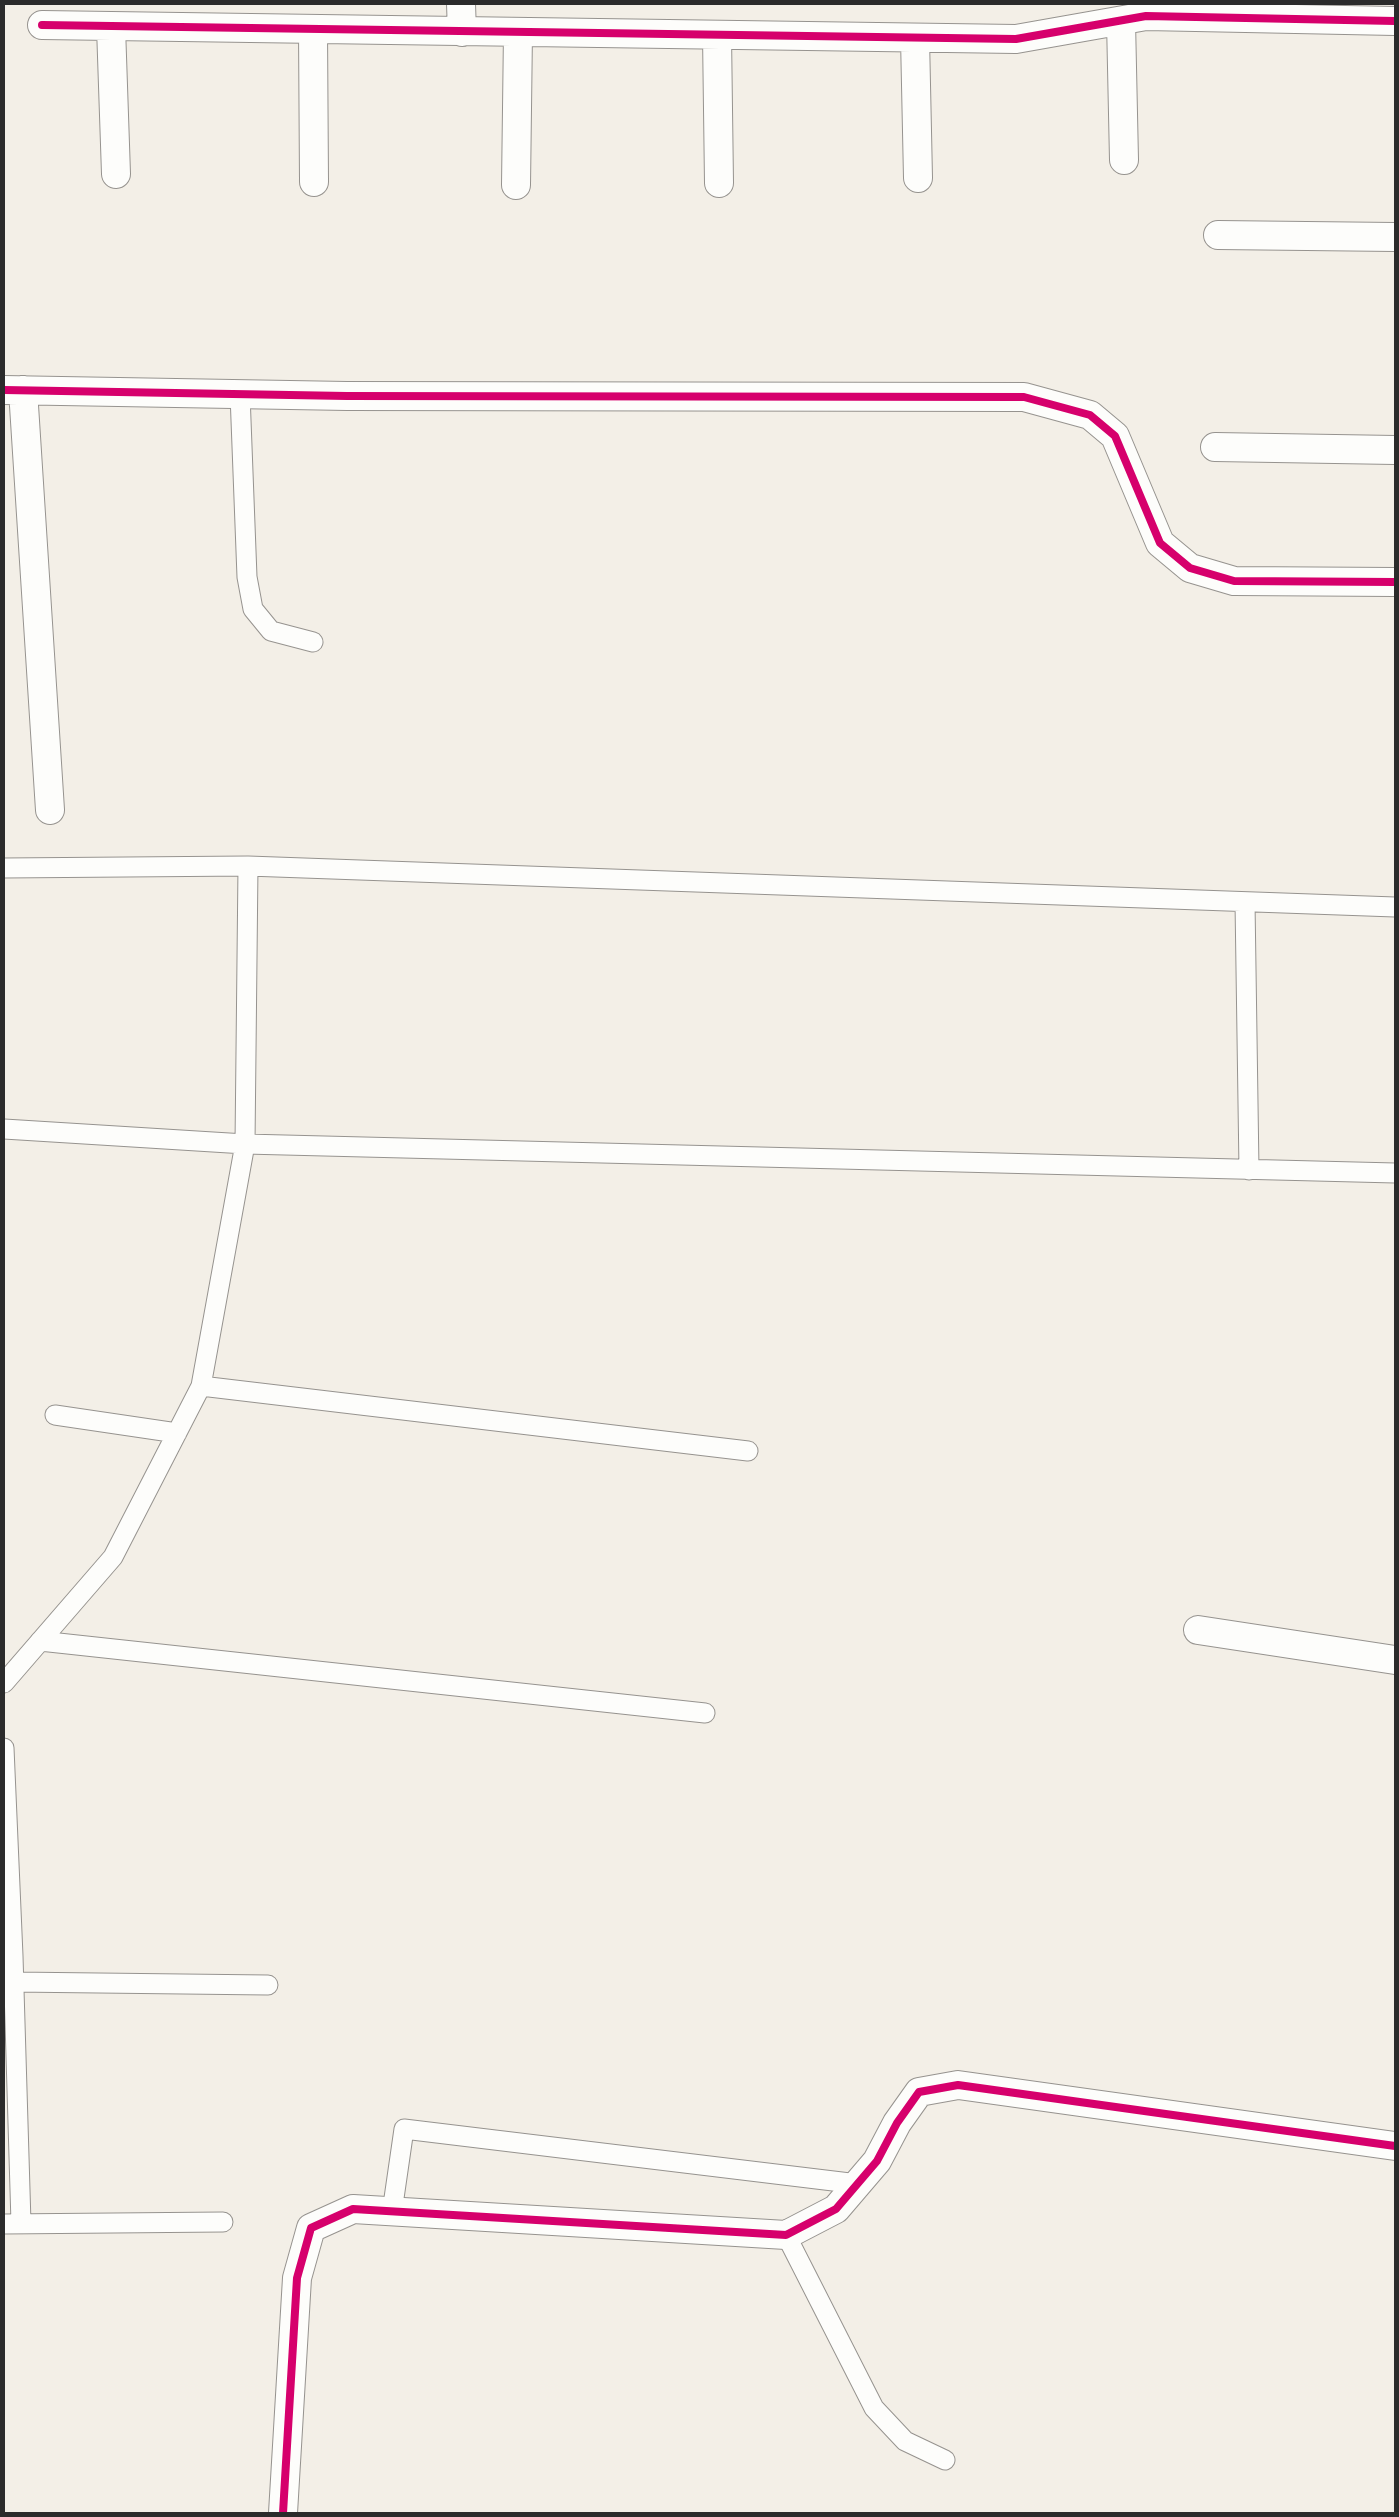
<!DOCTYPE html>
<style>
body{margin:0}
#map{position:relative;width:1399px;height:2517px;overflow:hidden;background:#f3efe7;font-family:"IM FELL French Canon",serif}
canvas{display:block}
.frame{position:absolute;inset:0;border:5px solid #2b2b2b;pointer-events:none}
</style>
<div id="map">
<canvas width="1399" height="2517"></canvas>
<div class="frame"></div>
</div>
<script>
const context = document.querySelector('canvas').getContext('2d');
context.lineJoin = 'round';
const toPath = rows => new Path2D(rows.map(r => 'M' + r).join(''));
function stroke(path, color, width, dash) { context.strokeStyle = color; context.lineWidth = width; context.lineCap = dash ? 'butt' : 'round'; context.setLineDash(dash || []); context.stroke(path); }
const service = toPath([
 [240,394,247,577,253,609,271,631,313,642],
 [4,868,248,866,1395,907],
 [1245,902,1249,1170],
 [4,1129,245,1144,1395,1173],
 [201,1386,748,1451],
 [55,1415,177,1433],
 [40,1641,705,1713],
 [4,1683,113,1557,201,1386,245,1144,248,866],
 [4,1748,13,1956,21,2223],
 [14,1982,268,1985],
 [392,2212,404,2129,858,2184],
 [4,2224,223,2222],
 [786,2235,874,2408,905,2441,945,2460]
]);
const minor = toPath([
 [461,4,462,32],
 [1121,21,1124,160],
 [42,25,1016,39,1146,16,1395,21],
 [111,27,116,174],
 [313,30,314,182],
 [717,35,719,183],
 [915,38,918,178],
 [516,185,518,32],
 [1218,235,1395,237],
 [4,390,347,396,1024,397,1090,415,1115,436,1160,543,1190,568,1234,581,1395,582],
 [23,390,50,810],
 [1215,447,1395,450],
 [1198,1630,1395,1660],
 [283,2513,297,2278,311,2228,353,2209,786,2235,836,2209,877,2161,897,2123,919,2092,958,2085,1395,2146]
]);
stroke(service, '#96938f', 21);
stroke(minor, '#96938f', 30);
stroke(service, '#fdfdfb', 19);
stroke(minor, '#fdfdfb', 28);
stroke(toPath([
 [42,25,1016,39,1146,16,1395,21],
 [4,390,347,396,1024,397,1090,415,1115,436,1160,543,1190,568,1234,581,1395,582],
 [283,2513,297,2278,311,2228,353,2209,786,2235,836,2209,877,2161,897,2123,919,2092,958,2085,1395,2146]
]), '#d6006c', 8);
</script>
